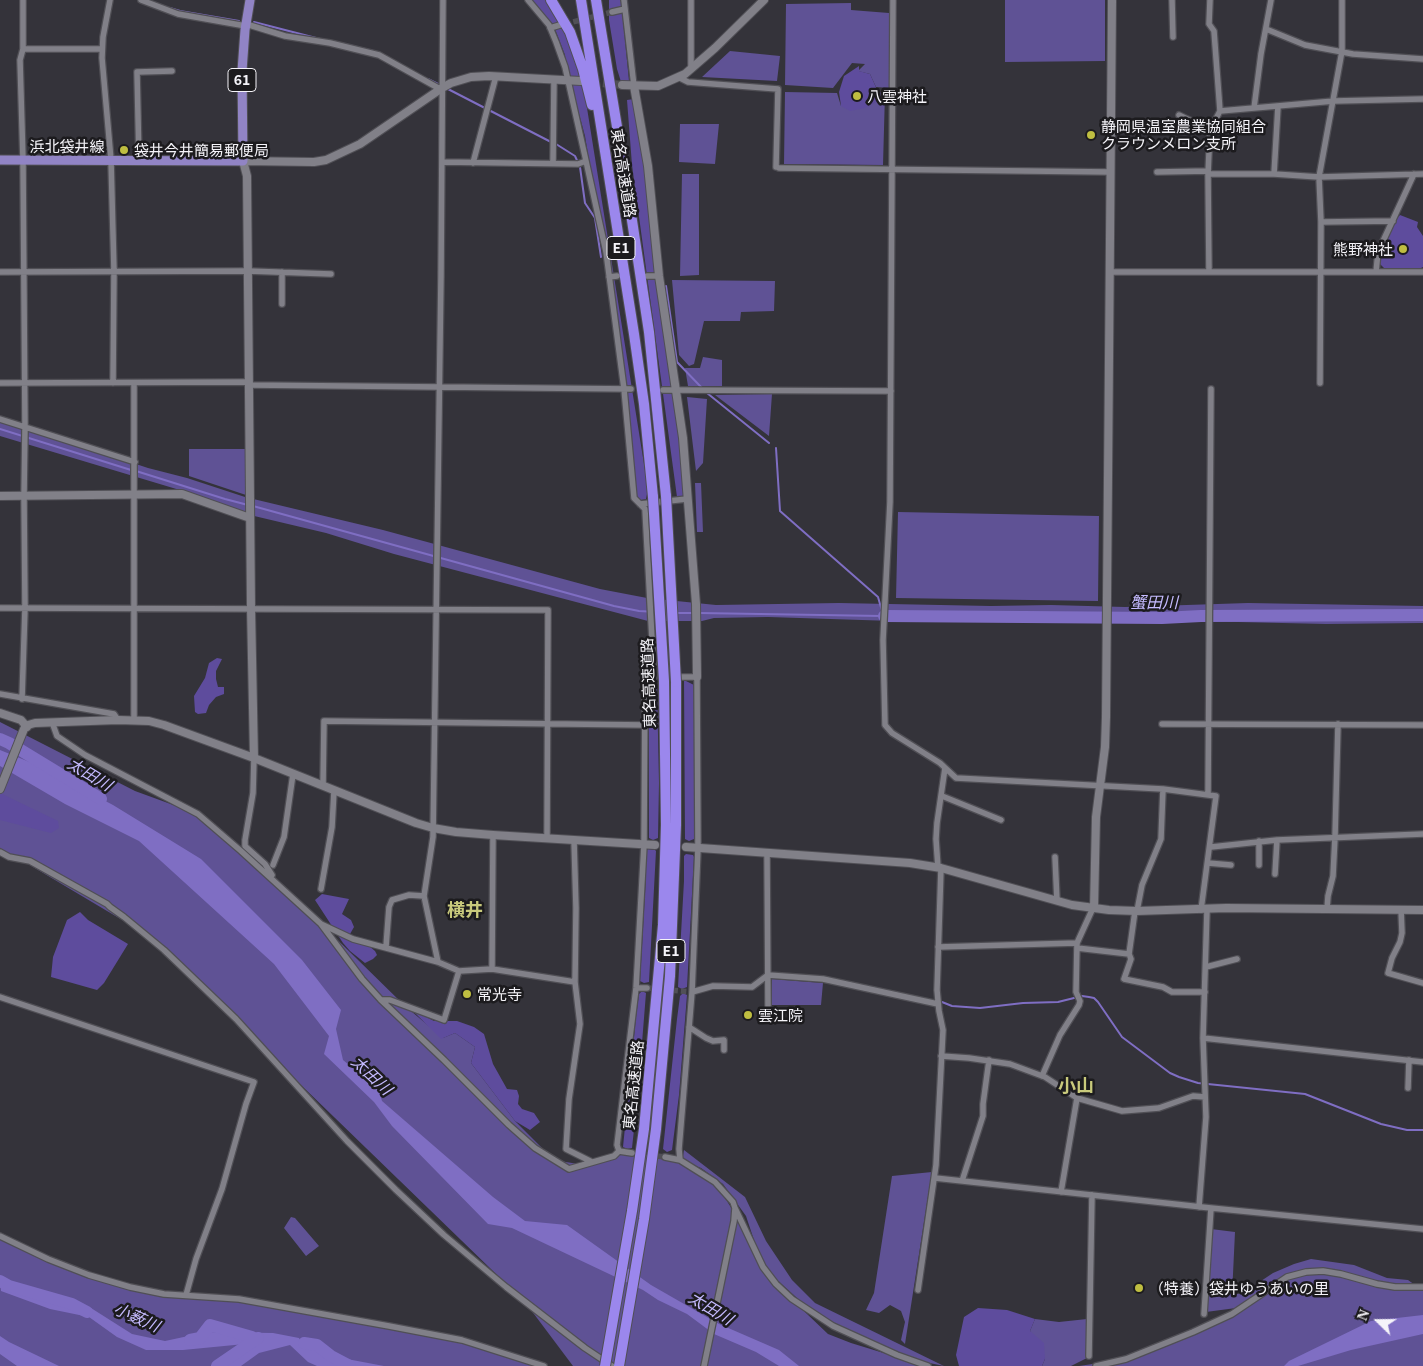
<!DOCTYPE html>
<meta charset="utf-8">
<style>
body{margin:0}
#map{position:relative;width:1423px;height:1366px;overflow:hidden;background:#34333a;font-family:Georgia,serif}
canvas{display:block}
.north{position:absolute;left:1353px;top:1296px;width:50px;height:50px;-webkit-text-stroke:4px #1c1b1e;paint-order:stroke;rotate:292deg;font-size:14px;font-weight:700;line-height:20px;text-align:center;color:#f5f4f9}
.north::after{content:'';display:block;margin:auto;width:18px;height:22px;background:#f5f4f9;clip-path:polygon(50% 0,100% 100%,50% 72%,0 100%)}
</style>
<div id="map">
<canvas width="1423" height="1366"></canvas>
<div class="north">N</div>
</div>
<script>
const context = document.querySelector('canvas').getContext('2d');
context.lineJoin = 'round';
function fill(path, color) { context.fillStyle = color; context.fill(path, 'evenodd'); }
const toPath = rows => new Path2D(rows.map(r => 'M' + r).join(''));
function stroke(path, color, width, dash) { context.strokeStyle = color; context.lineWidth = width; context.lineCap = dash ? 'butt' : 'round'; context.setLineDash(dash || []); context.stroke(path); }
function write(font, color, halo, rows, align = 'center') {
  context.font = font + ' Georgia,"Noto Sans JP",serif'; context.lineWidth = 5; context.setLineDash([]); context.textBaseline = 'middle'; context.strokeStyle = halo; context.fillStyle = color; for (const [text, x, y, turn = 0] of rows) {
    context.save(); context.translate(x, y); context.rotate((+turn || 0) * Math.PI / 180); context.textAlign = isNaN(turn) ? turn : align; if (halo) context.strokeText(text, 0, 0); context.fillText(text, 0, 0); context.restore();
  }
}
fill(toPath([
 [1005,0,1105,0,1105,61,1005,62],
 [851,3,851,10,889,13,889,88,876,87,870,74,858,71,865,64,852,63,833,88,785,85,786,4],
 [730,51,780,56,777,81,702,77],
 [785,92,837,93,841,106,874,103,878,92,885,93,883,165,784,164],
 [680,124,719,124,715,164,679,162],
 [682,174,699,174,699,275,680,276],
 [672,280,775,281,774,311,741,312,740,321,704,321,694,364,689,366,679,355],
 [703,357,722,360,722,386,688,386,685,368,700,368],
 [772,394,769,436,715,395],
 [687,397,707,399,703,463,696,471],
 [0,419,148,468,187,478,245,497,383,530,600,589,647,598,716,605,839,603,991,606,1051,605,1125,607,1248,603,1423,606,1423,623,1326,624,1194,621,893,621,768,617,714,618,702,621,648,621,394,554,326,533,250,515,183,491,0,436],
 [189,449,246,449,246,495,189,476],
 [695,483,701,483,703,532,697,532],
 [898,512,1099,516,1098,601,896,598],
 [0,722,135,791,198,814,305,908,405,1006,443,1038,455,1033,475,1047,471,1063,515,1121,554,1160,584,1165,619,1151,677,1159,715,1182,757,1249,746,1216,723,1184,701,1168,682,1161,684,1150,745,1197,766,1241,792,1280,815,1303,944,1366,905,1358,818,1317,776,1279,785,1293,828,1334,851,1343,926,1366,573,1366,525,1302,144,933,13,855,0,853],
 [772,979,823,983,821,1005,771,1005],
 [932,1172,931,1177,905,1344,901,1340,905,1322,901,1311,890,1305,879,1313,866,1310,874,1293,892,1176],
 [291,1217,295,1218,319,1246,306,1256,284,1228],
 [1211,1229,1235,1232,1232,1295,1243,1293,1273,1273,1294,1264,1311,1259,1354,1265,1387,1278,1408,1280,1415,1285,1423,1285,1423,1366,1079,1366,1126,1359,1219,1320,1236,1308,1206,1312],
 [0,1235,40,1255,136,1291,234,1299,490,1348,544,1366,0,1366],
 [1035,1319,1059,1322,1087,1319,1087,1358,1071,1366,1042,1366,1045,1359,1030,1331]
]), '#5f5295');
fill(toPath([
 [527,0,550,0,562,17,586,80,567,81,565,55,553,24],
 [609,0,621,0,629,81,622,85,617,69,609,20],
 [859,66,859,71,870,74,879,94,876,102,874,103,865,108,850,111,841,106,839,92,844,76],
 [583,83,648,489,646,499,641,500,634,498,610,288,585,136,571,84],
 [634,99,647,179,687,499,677,497,632,165,627,100],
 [1400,215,1418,222,1417,227,1423,236,1423,267,1421,268,1399,272,1385,269,1377,261,1393,223],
 [217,658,222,659,216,671,216,679,218,687,224,687,224,694,216,697,209,705,206,713,198,714,195,712,194,696,205,678,209,663],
 [684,680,694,685,695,703,694,839,689,841,685,839],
 [651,685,654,685,657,687,659,783,658,838,653,840,649,838,649,733,647,689],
 [0,793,58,821,59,828,51,833,0,820],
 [648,849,655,850,656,851,649,982,644,983,640,981,646,876,646,851],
 [686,854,693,855,694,857,687,987,682,989,678,987,684,881,684,856],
 [322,894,349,899,342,914,351,920,354,927,350,934,363,941,375,951,377,955,373,959,365,963,350,951,343,943,315,900],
 [80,912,88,920,128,944,104,983,97,990,51,977,53,957,67,920],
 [642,991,646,993,638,1093,632,1148,627,1149,623,1147,636,1017,639,994],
 [683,993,687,995,679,1095,672,1150,667,1152,663,1149,677,1019,680,996],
 [411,1009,434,1021,457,1021,474,1027,484,1034,493,1064,507,1089,517,1090,519,1096,518,1104,522,1109,534,1113,540,1122,530,1130,515,1121,471,1063,475,1047,455,1033,441,1039],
 [978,1308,1007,1310,1035,1319,1030,1331,1044,1343,1045,1359,1042,1366,959,1366,956,1355,964,1317]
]), '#5e4c9d');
fill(toPath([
 [0,750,37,765,113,805,201,859,302,960,341,1010,336,1029,343,1060,379,1090,382,1101,493,1197,525,1221,567,1225,651,1285,719,1324,779,1350,799,1366,779,1366,756,1352,714,1334,687,1314,658,1300,643,1290,512,1228,488,1224,392,1126,374,1102,324,1054,329,1036,274,964,139,841,65,804,0,766],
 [0,1280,27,1293,91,1308,132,1334,165,1341,207,1332,273,1333,299,1338,301,1342,317,1345,331,1356,384,1366,317,1366,308,1362,290,1345,259,1353,241,1366,212,1366,237,1357,255,1343,183,1350,146,1350,117,1337,89,1317,50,1309,1,1291],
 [1423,1315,1423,1334,1351,1350,1298,1366,1284,1366,1289,1361,1371,1321],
 [0,1336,9,1342,59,1366,17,1366,0,1354]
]), '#7f6ec3');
stroke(toPath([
 [170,8,180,11,239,21],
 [254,22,320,39],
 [332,41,373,51],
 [428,79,440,85],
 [446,88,551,142],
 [556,144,575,156,580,167,585,203,595,218,601,257],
 [666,286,677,362,702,388],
 [707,393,769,443],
 [0,429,131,470],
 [776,448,780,511,878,597,882,611],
 [136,471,225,499,248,505],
 [253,506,614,606,639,611,657,612],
 [676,613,694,613],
 [699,613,882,616],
 [942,1002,952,1006,980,1008,1023,1003,1058,1002,1082,996,1089,997,1094,998,1098,1002,1122,1037,1170,1073,1179,1077,1198,1083,1305,1094,1381,1124,1407,1130,1423,1130]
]), '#7f6ec3', 2);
stroke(toPath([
 [884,616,1162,618,1201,616,1423,615],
 [0,739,9,743,101,799],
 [0,1281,9,1286,72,1304,87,1312],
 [190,1340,200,1338,210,1325,252,1337],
 [304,1343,317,1345,331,1356,350,1366],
 [217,1366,258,1338]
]), '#7f6ec3', 12);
stroke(toPath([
 [565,24,612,12],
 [647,988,692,992],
 [632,1153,665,1157]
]), '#515057', 5.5, [5.5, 3]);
stroke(toPath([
 [591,82,622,85]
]), '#515057', 8, [8, 4]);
const street = toPath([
 [110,0,103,37,102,58,111,160,114,271,113,383],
 [141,0,178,14,246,26],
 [528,0,549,25,556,42,565,67,586,161,606,252,624,389,634,498,645,509,654,677,645,687,644,845,636,988,617,1145,619,1151],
 [624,0,634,86],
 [893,0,890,502,883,640,885,725,892,733,940,763,956,778,1163,789,1216,796,1201,910],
 [1172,0,1173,37],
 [612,12,625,9],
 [246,24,285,36,330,43,379,55,440,89],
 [550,28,560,25],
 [1266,29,1305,45,1353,54,1423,59],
 [23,49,102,49],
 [691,69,691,0],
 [678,77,688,82,778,89,776,167],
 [1254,108,1261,54,1271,0],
 [1220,111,1334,101,1423,99],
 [1179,115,1210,130],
 [139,161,137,72,172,71],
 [442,162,578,164,586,161],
 [473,163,496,76],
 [553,163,554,80],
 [779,168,1110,172],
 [1157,172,1208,171],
 [1208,174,1274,174,1319,177,1423,174],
 [1274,174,1278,106],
 [1321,222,1393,221],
 [0,272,248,271,331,274],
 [1110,272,1423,272],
 [1209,272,1208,174,1210,130,1220,111,1214,31,1209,24,1210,0],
 [1376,272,1378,252,1414,174],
 [647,276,659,276],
 [609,277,617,276],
 [282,304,282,272],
 [0,383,249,382],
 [1320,383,1321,222,1319,177,1342,51,1342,0],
 [249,385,631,389],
 [663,390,891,391],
 [0,419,135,462],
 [640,504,687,499],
 [0,608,548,610,547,838],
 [661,677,697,677,698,848,692,992,679,1149,680,1160,715,1182,733,1202,735,1208,734,1221,704,1366],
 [0,694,114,714,118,720],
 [22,699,25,608,24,497,25,427,23,160,20,60,23,49,23,0],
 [134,720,134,384],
 [52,722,57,736,85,755,198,814,241,851,321,924,362,979,381,1000,444,1060,509,1125,535,1148,569,1169,614,1156,619,1151,632,1153],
 [1162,724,1423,725],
 [254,758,253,793,245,840,245,846,265,864,272,875],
 [323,786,324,721,646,725],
 [1208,795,1211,389],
 [942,796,1001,820],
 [1211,847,1277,840,1423,834],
 [0,852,9,857,30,861,107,904,110,907,124,917,164,950,236,1019,347,1141,396,1190,444,1235,506,1287,585,1348,612,1366],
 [767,852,768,1007],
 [1055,857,1057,901],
 [1208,863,1231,865],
 [273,865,284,837,293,774],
 [1259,865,1259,841],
 [938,868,936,839,937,823,945,768],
 [1275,874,1277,840],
 [321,889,332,827,334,791],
 [1327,909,1328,896,1333,876,1335,837,1338,724],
 [1401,909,1402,933,1400,942,1392,958,1388,973,1423,983],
 [1137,911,1142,885,1161,839,1163,789],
 [321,924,353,939,438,962,459,971,492,969,575,982,576,908,574,840],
 [386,947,389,907,392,900,409,895,424,896],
 [938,947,1077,943],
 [1077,948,1129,954,1131,959,1124,979,1163,987,1172,992,1205,992],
 [1129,954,1135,911],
 [438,962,424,896,433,837,441,276,443,0],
 [1206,967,1237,959],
 [492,969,493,835],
 [575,982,580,1024,569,1099,566,1149,592,1162],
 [636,988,647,988],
 [692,992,713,986,752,987,768,975,823,979,938,1004],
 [0,997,254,1082,246,1104,222,1189,196,1259,186,1295],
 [381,1000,390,1000,444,1020,459,971],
 [689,1027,706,1038,713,1041,724,1040,724,1050],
 [1203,1038,1423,1062],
 [941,1056,969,1058,1010,1064,1045,1077,1077,1098,1122,1111,1159,1108,1193,1096,1205,1097],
 [1042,1076,1060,1035,1079,1005,1080,1001,1076,992,1077,943,1093,908],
 [1408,1088,1409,1060],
 [665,1157,680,1160],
 [935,1178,1211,1208,1423,1229],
 [962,1181,983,1116,983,1104,989,1060],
 [1061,1192,1077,1098],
 [1199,1207,1206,1117,1203,1038,1207,910],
 [735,1208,763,1267,776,1284,792,1299,833,1326,897,1355,928,1366],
 [0,1236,48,1259,89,1275,130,1287,164,1294,239,1299,389,1326,462,1340,544,1366],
 [918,1290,936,1165,943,1030,939,1011,937,990,941,868],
 [1204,1314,1211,1208],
 [1089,1356,1092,1195],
 [1096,1366,1126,1359,1193,1332,1232,1314,1287,1277,1306,1272,1323,1271,1341,1274,1377,1284,1395,1287,1423,1287]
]);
const secondary = toPath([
 [622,85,658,86,685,74,715,48,764,0],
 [634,86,648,166,659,276,683,438,696,604,697,677],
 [0,496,182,494,250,518],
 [0,713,21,720,27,727],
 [254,758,251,608,247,176,243,161,314,162,326,160,360,144,442,88,451,83,471,77,489,76,581,81],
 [0,789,24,729,28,725,35,723,118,720,149,721,164,725,254,758,416,823,433,828,456,832,493,835,655,845],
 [686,847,910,863,941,868,1072,905,1109,910,1137,911,1226,908,1423,910],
 [1094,908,1096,817,1105,747,1106,717,1112,0]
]);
const primary = toPath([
 [0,160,243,161,242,71,245,30,250,0]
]);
const highway = toPath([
 [551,0,570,32,583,69,592,105],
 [581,0,634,334,644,404,653,497],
 [596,0,626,181,649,332,666,496],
 [632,1211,644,1129,663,925,666,825,664,681],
 [619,1366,644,1219,656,1129,670,976,676,825,676,682]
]);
stroke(street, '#504f55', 8);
stroke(secondary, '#504f55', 10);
stroke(primary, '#504f55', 11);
stroke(highway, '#504f55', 12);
stroke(street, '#818088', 5.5);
stroke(secondary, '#818088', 8);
stroke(primary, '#9184c5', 9);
stroke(highway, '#9b87ed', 10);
const highwayBridge = toPath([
 [666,496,676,682],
 [653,497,664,681],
 [605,1366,632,1211]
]);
stroke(highwayBridge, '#504f55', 12, []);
stroke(highwayBridge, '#9b87ed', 10);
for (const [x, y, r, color] of [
 [857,96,5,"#bfbe41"],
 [1091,135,5,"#bfbe41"],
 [124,150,5,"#bfbe41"],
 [1403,249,5,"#bfbe41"],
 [467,994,5,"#bfbe41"],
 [748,1015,5,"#bfbe41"],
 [1139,1288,5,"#bfbe41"]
]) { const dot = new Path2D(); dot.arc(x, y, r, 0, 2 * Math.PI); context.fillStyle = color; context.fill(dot); stroke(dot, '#1c1b1e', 2); }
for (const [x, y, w] of [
 [242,80,28],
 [621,248,28],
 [671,951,28]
]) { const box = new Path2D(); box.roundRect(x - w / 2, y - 11.5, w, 23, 4); context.fillStyle = '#1c1b1e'; context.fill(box); stroke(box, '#f5f4f9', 1); }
write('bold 14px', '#f5f4f9', null, [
 ["61",242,80],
 ["E1",621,248],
 ["E1",671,951]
]);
write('15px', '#f5f4f9', '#1c1b1e', [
 ["八雲神社",867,96],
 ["静岡県温室農業協同組合",1101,126],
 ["クラウンメロン支所",1101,143],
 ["袋井今井簡易郵便局",134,150],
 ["熊野神社",1393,249,"right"],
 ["常光寺",477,994],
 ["雲江院",758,1015],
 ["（特養）袋井ゆうあいの里",1149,1288]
], 'left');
write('15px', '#f5f4f9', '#1c1b1e', [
 ["浜北袋井線",67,146],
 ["東名高速道路",624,173,81],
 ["東名高速道路",648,683,-92],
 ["東名高速道路",633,1085,-84]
]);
write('italic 16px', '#c5bbff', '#1c1b1e', [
 ["蟹田川",1154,602],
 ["太田川",90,774,31],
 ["太田川",372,1075,43],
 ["太田川",711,1308,31],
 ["小薮川",137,1317,24]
]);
write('bold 18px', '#c9ca7c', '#1c1b1e', [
 ["横井",465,909],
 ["小山",1076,1085]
]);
</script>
